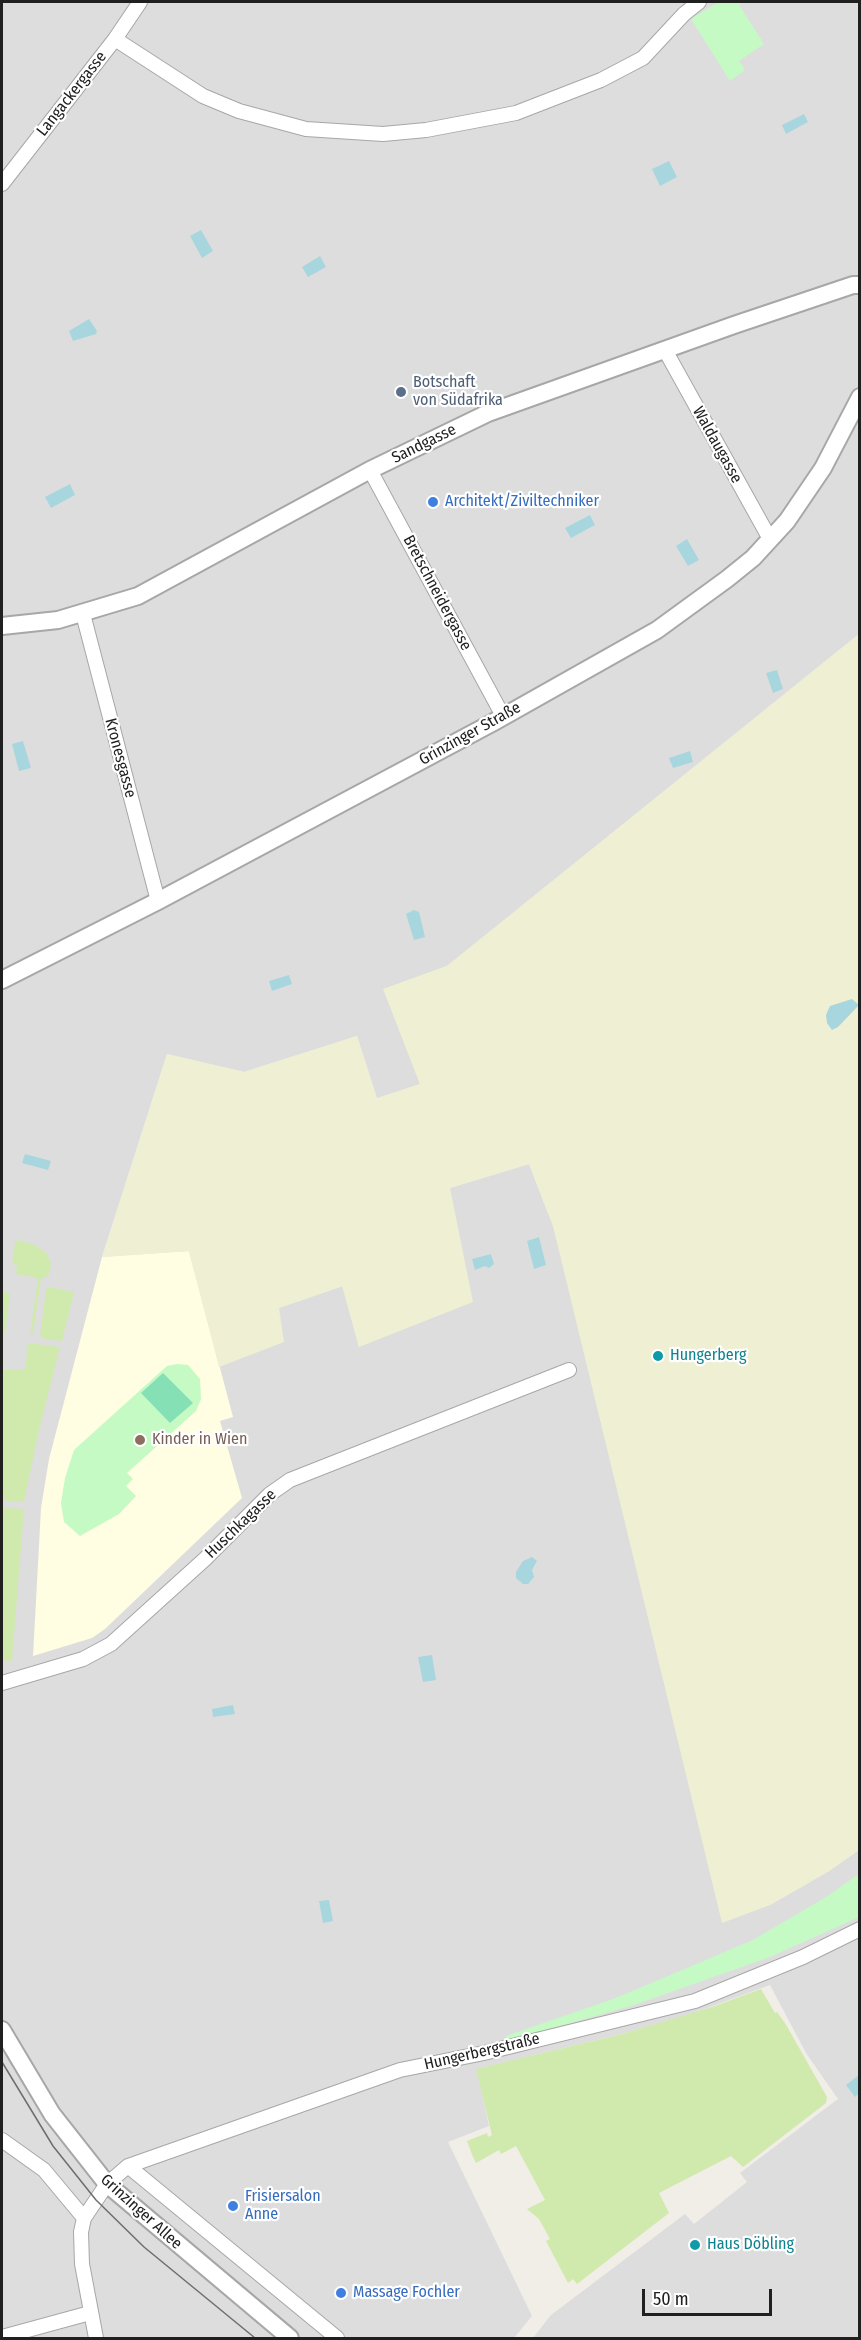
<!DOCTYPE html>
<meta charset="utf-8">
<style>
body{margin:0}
#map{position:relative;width:861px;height:2340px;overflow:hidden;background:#f1ede7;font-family:"Fira Sans Condensed",sans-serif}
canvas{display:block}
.frame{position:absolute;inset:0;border:3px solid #202020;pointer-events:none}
.scale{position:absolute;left:642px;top:2289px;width:130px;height:27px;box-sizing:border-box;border:3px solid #202020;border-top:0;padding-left:8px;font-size:18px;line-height:21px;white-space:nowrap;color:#202020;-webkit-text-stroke:4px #fff;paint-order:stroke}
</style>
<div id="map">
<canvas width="861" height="2340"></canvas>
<div class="frame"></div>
<div class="scale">50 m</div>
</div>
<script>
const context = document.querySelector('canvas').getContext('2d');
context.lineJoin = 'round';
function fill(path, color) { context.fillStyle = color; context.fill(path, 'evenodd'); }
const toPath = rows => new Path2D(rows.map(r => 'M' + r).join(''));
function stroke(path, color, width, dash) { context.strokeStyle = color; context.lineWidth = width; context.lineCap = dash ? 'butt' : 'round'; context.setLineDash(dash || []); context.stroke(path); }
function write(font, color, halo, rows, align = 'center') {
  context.font = font + ' "Fira Sans Condensed",sans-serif'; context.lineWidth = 4.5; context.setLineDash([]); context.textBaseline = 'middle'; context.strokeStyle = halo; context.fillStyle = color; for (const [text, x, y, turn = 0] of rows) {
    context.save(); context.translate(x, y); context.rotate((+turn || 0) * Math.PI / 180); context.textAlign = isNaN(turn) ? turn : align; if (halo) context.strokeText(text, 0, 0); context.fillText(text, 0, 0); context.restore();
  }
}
fill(toPath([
 [2,2,859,2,859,634,447,966,384,989,420,1084,377,1099,357,1036,244,1072,167,1054,102,1257,189,1251,279,1308,343,1286,359,1347,450,1188,529,1164,553,1226,770,1905,829,1871,859,1850,859,2338,533,2338,551,2315,685,2214,694,2224,747,2182,740,2173,838,2099,806,2053,770,1985,680,2018,622,2034,477,2069,489,2126,448,2142,532,2316,514,2338,2,2338]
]), '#dedddd');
fill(toPath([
 [189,1251,233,1417,220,1421,242,1498,105,1629,92,1638,33,1656,41,1508,49,1459,102,1257]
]), '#fffde2');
fill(toPath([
 [859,634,859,1850,829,1871,770,1905,722,1923,553,1226,529,1164,450,1188,473,1302,359,1347,342,1286,279,1308,284,1342,219,1367,189,1251,102,1257,167,1054,244,1072,357,1036,377,1098,420,1084,383,989,447,966]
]), '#efefd3');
fill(toPath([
 [18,1240,35,1245,46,1253,51,1263,49,1275,41,1279,33,1332,30,1334,38,1278,16,1274,17,1265,12,1264,15,1243],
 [49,1287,74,1292,62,1341,44,1339,40,1335,46,1290],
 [2,1292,10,1293,5,1334,2,1333],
 [28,1343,60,1347,38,1434,24,1502,6,1501,2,1495,2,1370,25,1370],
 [2,1506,6,1508,24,1509,12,1661,7,1662,2,1658],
 [761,1989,775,2013,777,2012,785,2023,827,2097,826,2103,743,2167,731,2156,659,2193,669,2213,577,2284,573,2279,568,2283,546,2241,550,2239,539,2219,527,2209,545,2200,516,2146,501,2154,499,2150,476,2163,473,2157,467,2141,487,2133,488,2137,492,2135,476,2069,622,2034,712,2007]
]), '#d0eaad');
fill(toPath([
 [719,2,743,2,739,5,764,44,739,61,745,70,730,81,691,19],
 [177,1364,188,1365,200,1379,201,1399,196,1411,127,1473,133,1479,126,1486,136,1496,119,1514,80,1536,64,1522,61,1503,65,1478,74,1450,167,1366],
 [859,1874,859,1917,770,1957,634,2005,507,2041,506,2036,616,1998,753,1940,826,1897]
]), '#c5fac5');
fill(toPath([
 [163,1373,193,1403,170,1423,141,1393]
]), '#85e0b6');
fill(toPath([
 [804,114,808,122,786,134,782,125],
 [669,161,677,177,660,186,652,169],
 [201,230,213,251,202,258,190,236],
 [320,256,326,267,308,277,302,267],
 [89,319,97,331,96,334,73,341,69,331],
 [70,484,75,495,51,508,45,497],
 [590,515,595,525,571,538,565,528],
 [687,539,699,560,688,566,676,546],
 [777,670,783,689,773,693,766,673],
 [23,741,31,768,19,771,12,744],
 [690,751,693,762,673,768,669,758],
 [414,910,419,912,425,937,414,940,406,914],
 [289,975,292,984,272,991,269,981],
 [852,999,859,1005,838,1027,832,1030,827,1023,826,1015,830,1006],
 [25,1154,51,1161,48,1170,22,1163],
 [539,1237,546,1265,534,1269,527,1241],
 [491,1254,494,1264,489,1268,485,1266,475,1270,472,1259],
 [532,1557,537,1561,532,1570,534,1577,528,1584,523,1584,516,1578,516,1572,523,1561],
 [432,1655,436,1680,423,1682,418,1657],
 [233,1705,235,1714,213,1717,212,1709],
 [329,1900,333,1921,323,1923,319,1901],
 [859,2075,859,2093,855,2097,846,2085]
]), '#a8d6de');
const minor = toPath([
 [115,39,203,96,239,111,306,129,383,134,426,130,516,113,601,80,643,58,684,14,699,2],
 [2,184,115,39,140,2],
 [665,350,770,539],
 [370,470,503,716],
 [83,614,158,901],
 [2,1683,83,1659,111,1644,205,1559,270,1494,290,1480,569,1370],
 [2,2140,44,2170,84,2218],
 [128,2166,337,2338],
 [2,2337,90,2313],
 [96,2338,82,2264,81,2232,84,2218,107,2184,128,2166,400,2070,484,2053,695,2001,803,1957,860,1929]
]);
const tertiary = toPath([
 [2,626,58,620,138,596,370,470,488,413,734,325,853,285,860,285],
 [2,980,158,901,492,723,657,630,727,579,753,558,787,521,823,468,860,397],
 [2,2030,52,2114,107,2184,290,2338]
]);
stroke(minor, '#a7a7a7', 16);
stroke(tertiary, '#a7a7a7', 20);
stroke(minor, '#fff', 14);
stroke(tertiary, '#fff', 16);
stroke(toPath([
 [2,2062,53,2146,96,2200,144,2247,255,2338]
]), '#6e6e6e', 1.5);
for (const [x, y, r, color] of [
 [401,392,6,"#5c6f8a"],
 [433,502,6,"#3f7fe0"],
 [658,1356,6,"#0f9aa8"],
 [140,1440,6,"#8d6e63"],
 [233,2206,6,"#3f7fe0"],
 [695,2245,6,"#0f9aa8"],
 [341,2293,6,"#3f7fe0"]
]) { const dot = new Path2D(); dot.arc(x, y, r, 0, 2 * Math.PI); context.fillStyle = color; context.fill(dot); stroke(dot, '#fff', 2); }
write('16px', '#202020', '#fff', [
 ["Langackergasse",72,94,-52],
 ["Sandgasse",424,444,-26],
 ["Waldaugasse",717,445,61],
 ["Bretschneidergasse",437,593,62],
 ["Grinzinger Straße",470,734,-29],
 ["Kronesgasse",120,758,75],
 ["Huschkagasse",241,1524,-44],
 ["Hungerbergstraße",482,2052,-13],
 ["Grinzinger Allee",141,2212,42]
]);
write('16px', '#4e5e75', '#fff', [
 ["Botschaft",413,383],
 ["von Südafrika",413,401]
], 'left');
write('16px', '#366cbe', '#fff', [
 ["Architekt/Ziviltechniker",445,502],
 ["Frisiersalon",245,2197],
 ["Anne",245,2215],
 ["Massage Fochler",353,2293]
], 'left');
write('16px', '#0d838f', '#fff', [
 ["Hungerberg",670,1356],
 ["Haus Döbling",707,2245]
], 'left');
write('16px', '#785e54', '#fff', [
 ["Kinder in Wien",152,1440]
], 'left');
</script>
